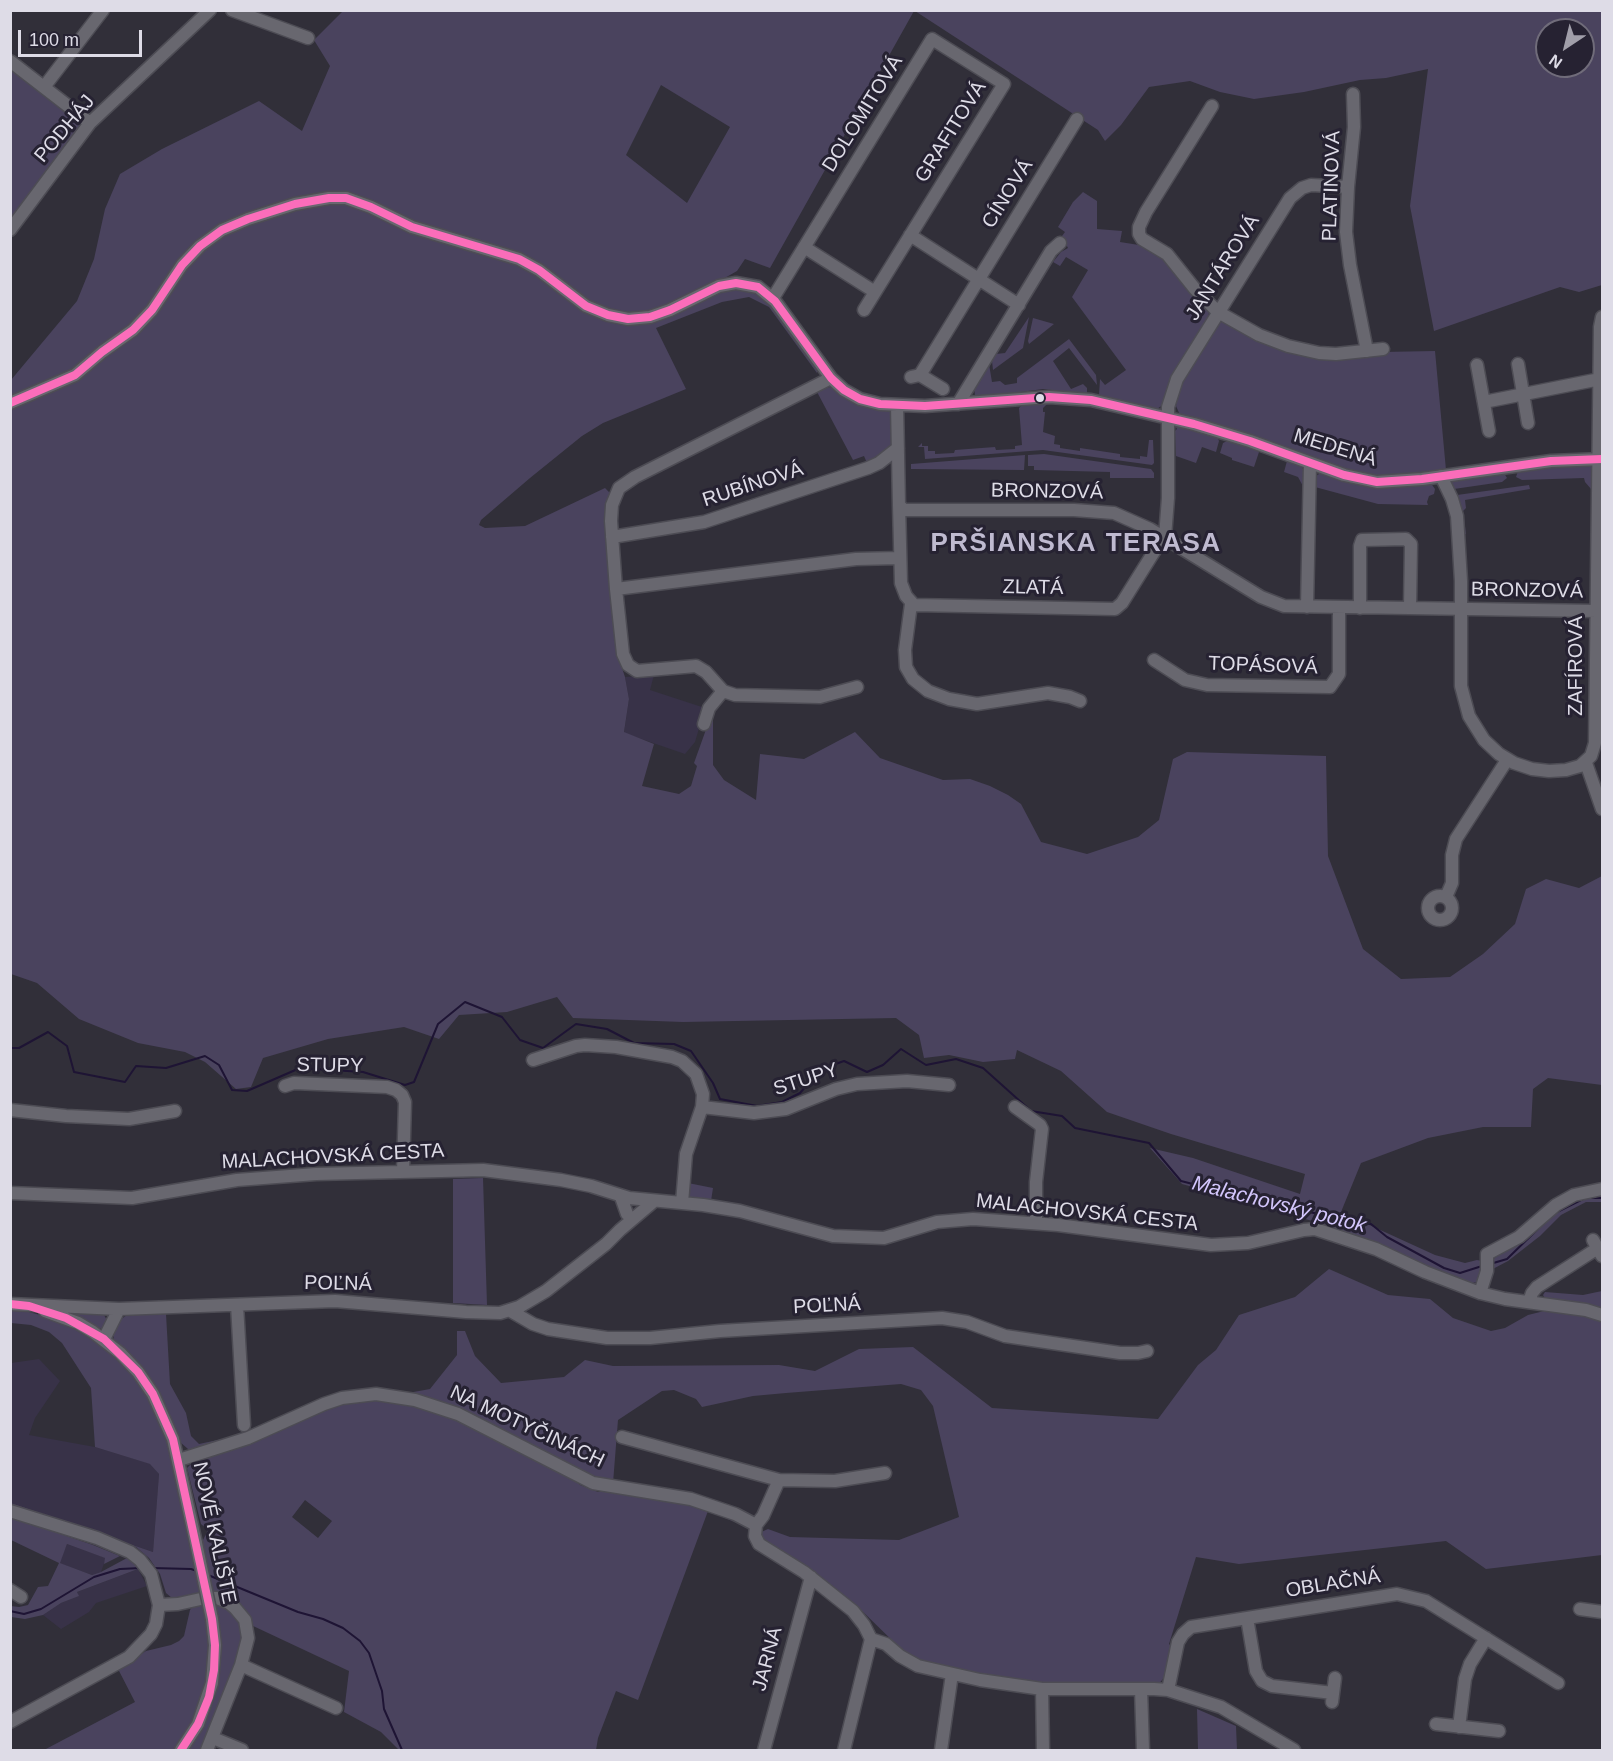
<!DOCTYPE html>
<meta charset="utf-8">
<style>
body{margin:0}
#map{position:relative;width:1613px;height:1761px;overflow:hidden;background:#312f39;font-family:Helvetica,sans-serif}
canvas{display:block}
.frame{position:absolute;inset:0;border:12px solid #dedce7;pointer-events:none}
.north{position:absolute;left:1535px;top:18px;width:60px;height:60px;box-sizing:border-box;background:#262232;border:2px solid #706c7a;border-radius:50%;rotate:215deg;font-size:16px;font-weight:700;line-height:24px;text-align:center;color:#dedce7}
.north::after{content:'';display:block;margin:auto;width:21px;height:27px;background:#a19faa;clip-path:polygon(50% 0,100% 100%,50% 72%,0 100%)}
.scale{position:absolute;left:18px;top:30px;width:124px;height:27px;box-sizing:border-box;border:3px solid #dedce7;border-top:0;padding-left:8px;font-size:18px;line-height:21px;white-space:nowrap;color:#dedce7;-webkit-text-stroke:4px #262232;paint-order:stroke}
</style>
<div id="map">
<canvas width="1613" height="1761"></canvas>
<div class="frame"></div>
<div class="north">N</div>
<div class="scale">100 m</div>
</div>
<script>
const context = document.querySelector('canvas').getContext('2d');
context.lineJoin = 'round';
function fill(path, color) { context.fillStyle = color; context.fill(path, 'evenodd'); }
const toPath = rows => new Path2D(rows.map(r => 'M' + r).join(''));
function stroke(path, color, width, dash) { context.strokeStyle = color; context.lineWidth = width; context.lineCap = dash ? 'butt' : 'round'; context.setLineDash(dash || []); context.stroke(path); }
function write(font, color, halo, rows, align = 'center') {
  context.font = font + ' Helvetica,sans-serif'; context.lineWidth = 6; context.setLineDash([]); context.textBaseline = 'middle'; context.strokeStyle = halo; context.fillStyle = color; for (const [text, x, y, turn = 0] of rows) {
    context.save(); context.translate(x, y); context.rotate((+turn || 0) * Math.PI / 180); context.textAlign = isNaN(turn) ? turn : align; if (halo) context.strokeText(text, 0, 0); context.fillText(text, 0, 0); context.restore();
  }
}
fill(toPath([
 [654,675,650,690,705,708,695,742,685,754,624,733,629,699,625,677],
 [39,1359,60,1381,35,1418,29,1435,95,1447,151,1464,159,1474,153,1552,11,1503,11,1363],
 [67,1544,106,1558,101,1572,92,1575,59,1563],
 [138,1569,147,1586,96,1603,89,1612,61,1629,43,1615,61,1603,78,1596,77,1592]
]), '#383248');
fill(toPath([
 [343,11,914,11,770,268,745,259,737,271,723,279,660,308,631,314,608,310,533,272,583,310,631,324,722,290,735,288,749,289,770,301,818,368,817,373,769,307,749,297,722,302,656,328,686,389,603,423,582,436,530,478,481,520,479,525,485,528,525,526,605,488,610,493,607,514,615,623,620,662,625,677,629,699,624,732,654,744,642,786,679,794,691,786,697,766,694,763,713,710,713,765,724,780,756,800,760,754,804,759,855,732,880,758,943,780,970,779,990,786,1008,795,1021,804,1041,842,1087,854,1138,837,1159,820,1173,759,1187,752,1326,756,1328,856,1363,949,1401,979,1450,977,1483,954,1515,924,1526,889,1546,879,1579,888,1602,876,1602,1085,1548,1078,1533,1089,1531,1127,1483,1127,1428,1138,1361,1163,1341,1212,1435,1255,1465,1263,1477,1260,1482,1261,1484,1271,1477,1282,1468,1284,1330,1226,1182,1184,1150,1148,1193,1158,1300,1194,1305,1174,1171,1134,1107,1112,1061,1071,1017,1050,1015,1059,983,1062,949,1055,924,1058,919,1035,896,1018,683,1022,573,1018,557,997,507,1012,459,1015,439,1039,404,1027,328,1039,263,1058,251,1087,236,1089,205,1062,185,1052,138,1043,79,1019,37,983,11,974,11,380,77,301,94,259,105,209,120,174,162,149,259,101,302,131,330,66,314,40],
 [661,85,730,127,687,203,626,155],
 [915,11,1602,11,1602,285,1579,292,1560,287,1434,331,1410,206,1428,69,1386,78,1360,80,1304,92,1254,99,1220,92,1190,81,1149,87,1121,125,1105,141,1098,130],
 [1547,30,1583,30,1583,66,1547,66],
 [11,68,81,125,11,220],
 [1083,192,1097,201,1097,229,1122,231,1120,242,1139,245,1154,250,1166,260,1209,313,1207,322,1164,404,1157,409,1099,395,1100,379,1105,385,1126,370,1072,297,1088,270,1066,257,1060,266,1053,262,1061,252,1068,248,1062,236,1065,232,1058,227,1073,202],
 [1029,317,1023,348,993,370,992,361,996,354,1005,353],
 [1033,318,1054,324,1029,344,1028,341],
 [1220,320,1251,338,1281,350,1382,352,1435,351,1446,470,1396,476,1360,475,1180,415,1176,406,1180,385],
 [1069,339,1096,375,1097,385,1069,348,1053,361,1071,389,1083,384,1087,388,1087,394,1043,389,978,398,975,395,974,388,989,364,992,382,1000,381,1005,385,1017,383,1017,378],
 [830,387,888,408,891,413,893,443,877,459,867,463,864,456,853,460,816,390],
 [1024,403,1048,403,1043,408,1043,412,1045,412,1043,432,1055,436,1054,444,1060,445,1060,448,1080,451,1080,448,1120,454,1120,457,1140,459,1140,456,1147,457,1149,440,1153,440,1154,463,1152,465,1043,450,925,459,924,447,918,447,922,443,922,446,928,446,928,451,935,451,935,454,954,453,955,450,995,447,996,450,1015,449,1015,446,1022,445,1019,408],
 [1178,426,1217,436,1219,441,1216,452,1202,447,1196,463,1176,456,1175,431,1177,429,1176,427],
 [1229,440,1255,449,1259,452,1254,467,1232,460,1232,458,1220,453,1223,443],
 [1044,454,1151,469,1154,473,1154,478,1110,478,1110,472,1034,470,1034,466,1028,466,1028,455],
 [1025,455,1024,470,911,469,911,464],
 [1287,461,1301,466,1303,469,1304,488,1298,477,1284,472],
 [1554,466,1591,466,1594,483,1591,483,1591,489,1585,482,1584,478,1522,480,1516,477,1518,471],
 [1322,472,1369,487,1405,486,1430,482,1435,489,1434,494,1429,496,1427,502,1428,505,1378,504,1315,487,1316,476],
 [1504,473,1507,478,1502,482,1454,489,1450,484,1454,478],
 [1529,485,1530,489,1465,500,1466,508,1463,511,1466,534,1462,535,1456,496,1457,495],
 [483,1178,487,1305,453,1303,453,1179],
 [688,1183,713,1188,711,1201,687,1199],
 [1602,1195,1602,1202,1586,1202,1561,1215,1540,1236,1508,1261,1489,1271,1489,1262,1523,1238,1565,1203],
 [1329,1269,1388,1295,1430,1299,1453,1318,1491,1331,1505,1328,1528,1315,1548,1310,1602,1320,1602,1555,1486,1569,1446,1541,1239,1564,1196,1557,1169,1644,1171,1646,1166,1675,1158,1685,1136,1683,1043,1684,988,1677,921,1662,903,1651,859,1608,816,1573,764,1543,759,1533,768,1529,790,1537,899,1540,959,1517,933,1406,921,1390,901,1384,786,1393,753,1396,702,1407,696,1399,674,1390,662,1391,618,1420,613,1483,602,1482,408,1393,430,1389,457,1355,457,1331,465,1331,475,1356,501,1383,564,1377,585,1360,613,1366,779,1365,815,1371,859,1349,913,1347,992,1408,1158,1419,1198,1365,1216,1350,1239,1315,1295,1297],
 [1602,1291,1602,1309,1546,1300,1543,1295,1545,1292,1583,1295],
 [11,1309,29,1312,48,1317,85,1333,104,1345,139,1381,152,1404,170,1447,200,1593,172,1598,166,1593,160,1574,149,1558,136,1547,11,1505,11,1503,153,1552,159,1474,150,1464,95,1447,91,1388,62,1343,49,1332,31,1325,11,1323],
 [72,1313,104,1315,108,1322,102,1328,97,1328,71,1314],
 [166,1314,170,1384,186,1413,191,1436,199,1444,250,1433,198,1451,188,1449,180,1442,166,1408,150,1379,134,1358,114,1341,113,1332,117,1322,127,1315],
 [366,1399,422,1406,468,1425,574,1478,580,1485,598,1492,606,1490,711,1508,746,1526,747,1527,708,1511,638,1700,616,1691,598,1738,596,1750,399,1750,381,1732,344,1712,349,1671,251,1625,211,1592,202,1542,208,1530,201,1524,187,1468,193,1462,344,1402],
 [305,1500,332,1521,318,1538,292,1517],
 [11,1517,93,1545,120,1556,104,1564,105,1558,67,1544,60,1563,92,1575,101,1572,127,1558,132,1561,138,1569,77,1592,79,1596,61,1603,43,1615,25,1619,11,1617,11,1606,19,1607,28,1605,38,1587,48,1586,59,1563,11,1540],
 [214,1602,222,1604,239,1619,243,1631,241,1647,204,1750,188,1750,200,1732,214,1696,221,1657,221,1634],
 [202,1603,211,1648,208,1674,202,1703,184,1738,174,1750,44,1750,135,1702,118,1669,146,1651,171,1645,179,1641,184,1636,190,1610,192,1607],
 [1197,1709,1236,1726,1237,1750,1198,1750]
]), '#4a435e');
stroke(toPath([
 [10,1048,19,1048,48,1032,67,1046,74,1072,125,1082,136,1066,166,1068,205,1056,219,1065,232,1090,247,1091,300,1068,363,1072,405,1085,414,1082,438,1024,465,1002,502,1017,520,1040,543,1048,576,1024,607,1029,634,1043,674,1044,691,1051,713,1083,720,1099,757,1106,782,1102,800,1093,821,1069,844,1061,867,1072,883,1065,901,1049,926,1065,956,1059,983,1068,1031,1111,1062,1116,1075,1128,1149,1143,1181,1181,1283,1207,1371,1224,1387,1237,1444,1268,1460,1273,1482,1266],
 [1555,1213,1585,1198,1602,1198],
 [1490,1264,1507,1259,1544,1223],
 [152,1568,191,1569,197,1571],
 [208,1575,298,1612,323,1619,343,1628,360,1641,369,1653,382,1691,384,1709,402,1750],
 [10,1611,24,1614,41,1609,94,1577,120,1569,141,1568]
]), '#1e1434', 2);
const minor = toPath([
 [232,10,308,38],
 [10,61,90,123],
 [44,87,103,10],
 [1353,94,1354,127,1348,187,1346,232,1350,265,1367,351],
 [1212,106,1146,212,1139,227,1139,234,1142,239,1167,254,1195,289,1218,312,1259,335,1288,346,1319,353,1336,354,1383,349],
 [10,230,90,123,210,10],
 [910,235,1019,305],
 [804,247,875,292],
 [773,298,932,39,1004,84,864,310],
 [1518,364,1528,423],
 [1477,365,1489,431],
 [920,375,943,389],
 [911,377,920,375,1077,119],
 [831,378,635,477,619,488,612,505,611,521,616,589,623,654,628,665,637,671,696,666,706,672,723,691,735,695,820,697,857,687],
 [1484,402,1600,379],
 [10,403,75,375,102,352,133,330,152,310,182,265,200,246,222,230,248,219,295,204,329,198,346,198,371,207,412,227,519,259,539,270,586,306,608,315,628,319,650,317,670,310,719,286,736,283,758,287,775,301,831,378,844,390,860,399,880,404,925,406,1049,397,1091,400,1194,424,1250,441,1344,475,1377,482,1422,479,1551,461,1602,459],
 [958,404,1051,251,1060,243],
 [897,405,899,505,904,510,1074,510,1114,513,1150,529,1261,597,1284,606,1596,611],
 [1441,476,1452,499,1457,516,1461,581,1461,686,1469,716,1484,740,1499,754,1514,763,1532,769,1549,771,1566,770,1580,766,1591,756,1595,743,1600,327,1602,317],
 [899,505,901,583,906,596,914,605,1115,609,1122,603,1157,547,1165,537],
 [612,537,704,522,868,468,879,463,898,448],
 [1165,537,1168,498,1168,407,1177,379,1290,198,1302,188,1311,185,1348,187],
 [616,589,856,559,899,558],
 [911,604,905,650,906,667,913,679,928,691,949,699,977,704,1048,693,1070,697,1080,701],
 [1307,607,1310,463],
 [1360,608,1360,546,1362,540,1406,539,1411,544,1410,608],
 [1154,660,1185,680,1207,685,1330,687,1339,674,1339,608],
 [704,724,709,708,723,691],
 [1586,763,1602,809],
 '1428 908a12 12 0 1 1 24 0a12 12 0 1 1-24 0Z',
 [1446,897,1452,883,1452,855,1456,839,1507,760],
 [533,1060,576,1046,585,1045,616,1047,672,1057,682,1061,696,1074,703,1094,702,1107,754,1113,786,1109,836,1089,857,1084,907,1081,949,1085],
 [285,1086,294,1083,387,1087,396,1090,402,1095,405,1102,403,1172],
 [1015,1107,1040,1125,1042,1129,1036,1182,1036,1223],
 [10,1110,66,1116,129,1119,175,1111],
 [10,1193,132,1198,237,1180,316,1174,483,1170,561,1180,591,1186,629,1198,703,1205,740,1211,833,1236,884,1238,937,1222,973,1219,1058,1225,1211,1245,1248,1243,1304,1230,1315,1229,1376,1249,1425,1272,1480,1293,1505,1299,1586,1310,1602,1315],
 [621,1197,627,1214],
 [682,1203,686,1154,702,1107],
 [1593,1240,1602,1256],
 [1480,1293,1487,1271,1487,1254,1519,1237,1556,1205,1574,1195,1602,1189],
 [1529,1302,1532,1293,1537,1287,1598,1248],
 [10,1304,119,1309,335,1301,466,1312,500,1313,519,1307,546,1291,606,1244,620,1230,653,1202],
 [237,1305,244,1425],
 [509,1310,533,1324,548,1329,607,1338,650,1338,720,1331,942,1318,967,1322,1005,1336,1120,1353,1138,1353,1147,1351],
 [45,1311,78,1323,93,1332,120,1353,138,1372,153,1394,173,1439,196,1543],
 [104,1339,119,1309],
 [622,1437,779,1480,835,1481,885,1473],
 [179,1460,248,1438,324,1404,342,1398,376,1394,415,1400,458,1414,593,1483,691,1499,735,1514,756,1525,755,1536,759,1544,804,1572,853,1611,864,1625,871,1639,886,1644,900,1656,918,1666,980,1680,1042,1689,1154,1689,1168,1690,1221,1707,1294,1750],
 [10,1511,97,1538,130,1552,140,1560,151,1574,159,1605,156,1624,151,1634,129,1657,10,1722],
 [756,1525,763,1516,779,1480],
 [10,1590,21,1597],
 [159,1605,178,1604,205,1598,217,1598,229,1603,235,1608,245,1620,248,1638,241,1665,207,1750],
 [1580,1609,1602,1612],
 [1247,1618,1256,1671,1262,1681,1272,1686,1333,1693],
 [241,1665,336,1708],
 [1042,1689,1043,1750],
 [1141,1689,1143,1750],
 [1168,1690,1178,1642,1183,1634,1191,1627,1397,1594,1426,1601,1558,1683],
 [1332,1702,1335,1678],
 [1436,1724,1499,1731],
 [1459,1727,1465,1679,1470,1664,1486,1638],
 [213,1738,242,1750],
 [181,1750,198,1724,212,1683,215,1645,212,1619],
 [764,1750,811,1577],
 [844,1750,871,1639],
 [941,1750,952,1674]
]);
stroke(minor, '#4d4c54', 15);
stroke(minor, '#68676f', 12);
const minorBridge = toPath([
 [196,1543,212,1619]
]);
stroke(minorBridge, '#4d4c54', 15, []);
stroke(minorBridge, '#68676f', 12);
stroke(toPath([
 [10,403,75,375,102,352,133,330,152,310,182,265,200,246,222,230,248,219,295,204,329,198,346,198,371,207,412,227,519,259,539,270,586,306,608,315,628,319,650,317,670,310,719,286,736,283,758,287,775,301,831,378,844,390,860,399,880,404,925,406,1049,397,1091,400,1194,424,1250,441,1344,475,1377,482,1422,479,1551,461,1602,459],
 [10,1304,29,1306,66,1318,104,1339,138,1372,153,1394,173,1439,212,1619,215,1645,214,1670,209,1697,198,1724,181,1750]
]), '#fb6dba', 8);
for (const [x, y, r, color] of [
 [1040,398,5,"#dedce7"]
]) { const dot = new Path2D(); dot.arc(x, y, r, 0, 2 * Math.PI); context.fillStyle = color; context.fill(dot); stroke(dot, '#262232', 2); }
write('20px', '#dedce7', '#262232', [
 ["DOLOMITOVÁ",863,114,-58],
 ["PODHÁJ",65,129,-50],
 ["GRAFITOVÁ",951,132,-58],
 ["PLATINOVÁ",1332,186,-88],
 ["CÍNOVÁ",1008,194,-58],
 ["JANTÁROVÁ",1223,268,-58],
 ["MEDENÁ",1335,448,17],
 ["RUBÍNOVÁ",753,485,-18],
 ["BRONZOVÁ",1047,492,1],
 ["ZLATÁ",1033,588,1],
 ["BRONZOVÁ",1527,591,1],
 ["TOPÁSOVÁ",1263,666,2],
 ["ZAFÍROVÁ",1576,666,-90],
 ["STUPY",330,1066,1],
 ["STUPY",806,1080,-18],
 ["MALACHOVSKÁ CESTA",333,1157,-3],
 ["MALACHOVSKÁ CESTA",1087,1213,6],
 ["POĽNÁ",338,1284,1],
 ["POĽNÁ",827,1306,-3],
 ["NA MOTYČINÁCH",527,1427,25],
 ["NOVÉ KALIŠTE",214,1533,78],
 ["OBLAČNÁ",1333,1584,-9],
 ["JARNÁ",768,1659,-75]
]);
write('italic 21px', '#d3c6fc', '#262232', [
 ["Malachovský potok",1279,1205,14]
]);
context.letterSpacing = '1.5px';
write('bold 26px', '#bfbad0', '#262232', [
 ["PRŠIANSKA TERASA",1076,544]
]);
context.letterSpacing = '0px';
</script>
